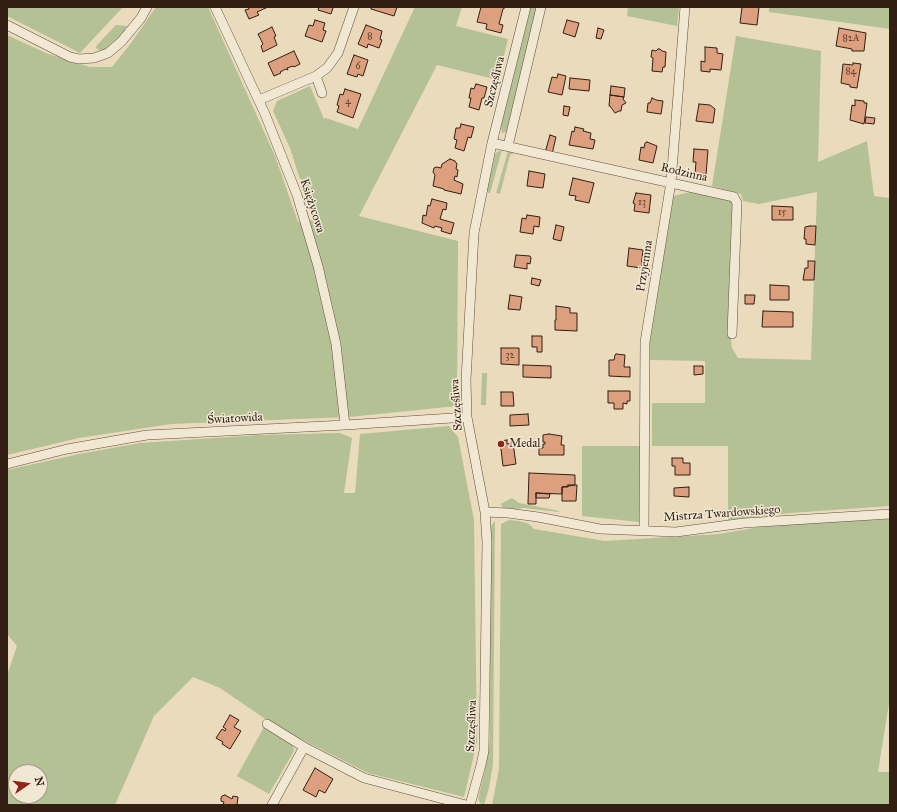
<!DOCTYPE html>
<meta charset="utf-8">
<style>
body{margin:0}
#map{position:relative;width:897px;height:812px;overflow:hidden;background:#eadbbd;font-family:"IM FELL Great Primer",serif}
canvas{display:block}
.frame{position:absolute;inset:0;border:8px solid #331e14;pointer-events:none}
.north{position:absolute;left:8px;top:764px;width:40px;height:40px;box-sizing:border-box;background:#f1e8d4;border:1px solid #a59787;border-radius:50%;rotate:77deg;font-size:11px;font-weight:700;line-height:16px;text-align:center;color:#331e14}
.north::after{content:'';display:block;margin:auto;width:14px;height:18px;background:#8f2418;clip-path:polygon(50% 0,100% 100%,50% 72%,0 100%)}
</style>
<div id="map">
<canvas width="897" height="812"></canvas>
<div class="frame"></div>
<div class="north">N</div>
</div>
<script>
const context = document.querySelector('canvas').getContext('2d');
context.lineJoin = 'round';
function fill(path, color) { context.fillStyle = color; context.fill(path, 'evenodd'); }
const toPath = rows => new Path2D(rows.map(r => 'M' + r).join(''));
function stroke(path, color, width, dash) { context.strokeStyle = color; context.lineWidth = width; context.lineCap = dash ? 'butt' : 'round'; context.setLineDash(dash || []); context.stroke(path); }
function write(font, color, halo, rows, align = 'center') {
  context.font = font + ' "IM FELL Great Primer",serif'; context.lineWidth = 3; context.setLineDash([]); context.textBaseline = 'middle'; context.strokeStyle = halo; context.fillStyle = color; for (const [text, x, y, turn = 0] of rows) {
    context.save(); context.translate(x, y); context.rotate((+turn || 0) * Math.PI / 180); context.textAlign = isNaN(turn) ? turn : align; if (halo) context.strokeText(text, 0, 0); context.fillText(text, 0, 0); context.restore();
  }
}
fill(toPath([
 [7,7,123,7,80,53,7,16],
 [156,7,208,7,275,156,298,222,313,220,290,148,273,111,277,101,310,86,324,119,326,118,358,129,415,7,462,7,456,26,508,39,498,80,437,65,359,216,458,241,457,406,349,417,171,424,79,438,7,455,7,35,46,53,90,67,112,67,131,43],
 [531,7,538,7,506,132,502,133,501,127],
 [628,7,679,7,677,26,627,16],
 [769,7,890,7,890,29,769,12],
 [116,25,127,26,121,36,102,52,96,48,97,45],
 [736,36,821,51,818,162,867,141,874,196,890,198,890,506,790,513,728,520,728,446,652,446,652,403,705,403,705,361,650,360,650,341,673,196,691,192,733,201,728,316,732,348,738,358,811,360,817,192,759,204,743,201,741,194,712,186],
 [502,150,490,193,488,193,487,190,495,155,497,152],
 [508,151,516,152,510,155,500,194,496,193],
 [482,373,487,373,486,405,481,405],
 [449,426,458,437,474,520,477,742,464,797,368,773,277,727,220,688,193,677,154,716,115,805,7,805,7,675,17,646,7,634,7,470,79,454,140,443,259,435,340,433,352,438,344,493,355,493,360,434],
 [16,772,40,772,40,796,16,796],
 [582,446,640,446,639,522,582,516],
 [512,498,519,503,559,511,559,512,524,508,504,510,501,504],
 [890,519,890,697,878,772,889,772,890,767,890,805,492,805,499,769,501,524,509,520,519,521,529,524,534,529,605,541,719,534,771,525],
 [495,521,493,764,489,788,484,805,480,803,478,799,485,770,490,741,490,527],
 [264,727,292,744,294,751,269,794,237,776]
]), '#b3c194');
const building = toPath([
 [248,7,268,7,257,12,259,15,249,19,245,10,249,9,248,7],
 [319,7,332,7,333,8,331,14,318,10,319,7],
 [371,7,397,7,394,16,371,9,371,7],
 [481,7,506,7,503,9,499,24,503,25,501,33,486,29,487,24,477,22,481,7],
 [742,7,759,7,757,25,740,23,742,7],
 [315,20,325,23,323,30,326,31,322,42,305,36,309,25,313,26,315,20],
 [567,20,579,23,575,37,563,33,567,20],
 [366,25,382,31,380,39,382,40,379,48,368,44,367,48,358,44,366,25],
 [272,27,276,36,274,37,277,45,263,52,261,46,263,44,258,34,272,27],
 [598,28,604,30,601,39,596,38,598,28],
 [839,28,866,33,864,51,852,51,852,49,836,46,839,28],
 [705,47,717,48,717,53,723,54,721,70,710,69,710,72,701,71,701,61,705,62,705,47],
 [658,49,660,49,662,51,666,52,665,67,663,67,662,72,652,71,653,58,651,57,652,50,656,51,658,49],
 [294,51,300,64,294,67,293,66,287,68,288,70,286,69,280,72,281,73,274,76,268,63,294,51],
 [354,55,368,60,363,76,358,74,357,77,347,74,354,55],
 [853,63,861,64,857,88,850,87,850,85,841,83,843,64,853,65,853,63],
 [558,74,566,76,562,95,548,92,552,77,557,78,558,74],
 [570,78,590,80,589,91,569,89,570,78],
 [476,84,487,87,484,98,482,98,479,110,469,107,471,98,469,98,471,88,474,89,476,84],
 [611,86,625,88,624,97,610,95,611,86],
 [345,89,361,94,353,118,337,112,339,106,337,105,340,94,343,95,345,89],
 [610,95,624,97,623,99,626,103,622,105,621,111,619,111,615,113,610,106,609,106,610,95],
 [652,98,656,100,663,101,661,114,647,112,648,103,650,103,652,98],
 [855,100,864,101,864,103,867,103,864,124,850,120,852,105,855,106,855,100],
 [699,104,710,105,715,109,713,123,696,121,699,104],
 [564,106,570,107,568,116,563,115,564,106],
 [866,117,875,118,874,124,865,123,866,117],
 [461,124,474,127,471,138,468,137,464,151,455,148,457,140,454,139,456,128,460,128,461,124],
 [575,127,584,129,583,131,591,133,590,139,595,140,593,149,569,145,572,131,574,132,575,127],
 [550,135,556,137,552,154,545,153,550,135],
 [647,142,657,146,653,163,639,160,641,147,644,148,645,143,647,142],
 [694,149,708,150,706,175,695,174,696,162,693,162,694,149],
 [450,159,455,161,457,164,456,169,458,170,457,177,455,176,454,180,463,184,461,194,444,190,444,189,433,186,435,175,433,172,434,168,436,167,441,168,442,164,450,159],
 [529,171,545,174,543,188,527,186,529,171],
 [573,178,594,183,589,203,575,200,576,196,569,195,573,178],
 [636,193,651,195,649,213,634,211,635,204,633,203,636,193],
 [432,199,447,203,446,210,443,209,440,219,454,223,451,234,441,231,442,228,435,226,434,228,422,223,423,215,426,216,428,205,430,206,432,199],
 [772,206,793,207,793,220,772,220,772,206],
 [527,215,540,217,539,227,534,226,533,234,520,232,522,218,526,219,527,215],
 [556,225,564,227,561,241,553,239,556,225],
 [810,226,816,226,815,245,806,244,806,239,804,239,805,227,810,226],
 [629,248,643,250,641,268,627,266,629,248],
 [516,255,530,256,531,258,530,264,527,263,527,269,514,267,516,255],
 [808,261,815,261,814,280,803,280,805,268,808,268,808,261],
 [532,278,541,280,539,286,531,284,532,278],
 [770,285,789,286,789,300,770,300,770,285],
 [510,295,522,297,520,310,508,309,510,295],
 [745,295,755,295,754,304,745,304,745,295],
 [556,306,570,308,570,313,577,313,577,331,555,330,555,320,556,320,556,306],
 [763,311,793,312,793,327,762,327,763,311],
 [532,336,542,336,542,352,537,352,537,347,532,347,532,336],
 [501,348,519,348,519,365,501,364,501,348],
 [616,354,625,355,624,367,630,367,630,377,609,376,609,360,614,360,615,355,616,354],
 [523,365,551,366,551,378,523,377,523,365],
 [694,366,703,366,703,374,694,375,694,366],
 [608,391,630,391,630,401,627,401,627,404,623,403,623,409,614,409,614,403,608,403,608,391],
 [501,392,513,392,514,406,501,406,501,392],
 [528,414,529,425,510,426,510,415,528,414],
 [549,434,562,436,561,445,564,445,564,455,539,455,539,448,543,448,543,444,545,444,545,442,543,442,543,435,549,434],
 [507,440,507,444,513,443,516,464,503,466,500,441,507,440],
 [672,458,683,458,683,463,690,463,690,475,675,475,675,466,672,466,672,458],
 [529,473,575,475,575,485,562,487,562,494,536,493,536,504,528,504,529,473],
 [568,485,577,485,576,501,562,501,562,487,568,487,568,485],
 [689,487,689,497,674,496,674,488,689,487],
 [536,493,550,494,549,498,536,498,536,493],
 [230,715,239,720,234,727,241,731,230,749,222,744,223,742,216,738,222,729,225,731,226,729,223,727,230,715],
 [315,768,333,779,325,793,319,790,316,797,303,790,315,768],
 [225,795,232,799,233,796,238,797,237,805,223,805,224,802,221,801,221,798,222,796,225,795]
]);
fill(building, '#dda07e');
stroke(building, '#331e14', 1);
const minor = toPath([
 [215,7,265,114,297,195,318,266,336,344,345,425],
 [7,25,70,57,79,59,94,58,108,53,121,42,141,18,147,7],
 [316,76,322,93],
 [259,100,316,76,327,68,338,53,354,7],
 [492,143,734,197,737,203,732,334],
 [508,146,541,7],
 [7,464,67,449,147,435,345,425,467,417],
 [485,512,508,513,538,517,600,529,676,532,744,523,890,514],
 [644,530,645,342,671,182,685,7],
 [267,724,304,747],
 [272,805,304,747,364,778,466,805],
 [470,805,481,765,484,751,487,542,485,512,467,417,466,380,474,233,492,143,526,7]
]);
stroke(minor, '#614d3e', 10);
stroke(minor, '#f1e8d4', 9);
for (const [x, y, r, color] of [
 [501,444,4,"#8f2418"]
]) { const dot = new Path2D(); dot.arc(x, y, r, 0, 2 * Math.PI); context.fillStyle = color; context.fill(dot); stroke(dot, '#f1e8d4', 1.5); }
write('10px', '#5e3e2e', null, [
 ["8",370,37],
 ["82A",851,39],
 ["6",358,67],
 ["84",851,72],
 ["4",348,102],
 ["13",642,203],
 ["15",782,213],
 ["32",510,356]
]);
write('12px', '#331e14', '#f1e8d4', [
 ["Szczęśliwa",495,82,-76],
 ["Rodzinna",684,173,13],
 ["Księżycowa",312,206,72],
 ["Przyjemna",645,266,-81],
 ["Szczęśliwa",457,405,-94],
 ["Światowida",235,419,-3],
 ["Mistrza Twardowskiego",722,514,-4],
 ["Szczęśliwa",472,726,-88]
]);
write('12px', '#331e14', '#f1e8d4', [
 ["Medal",509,444]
], 'left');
</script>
